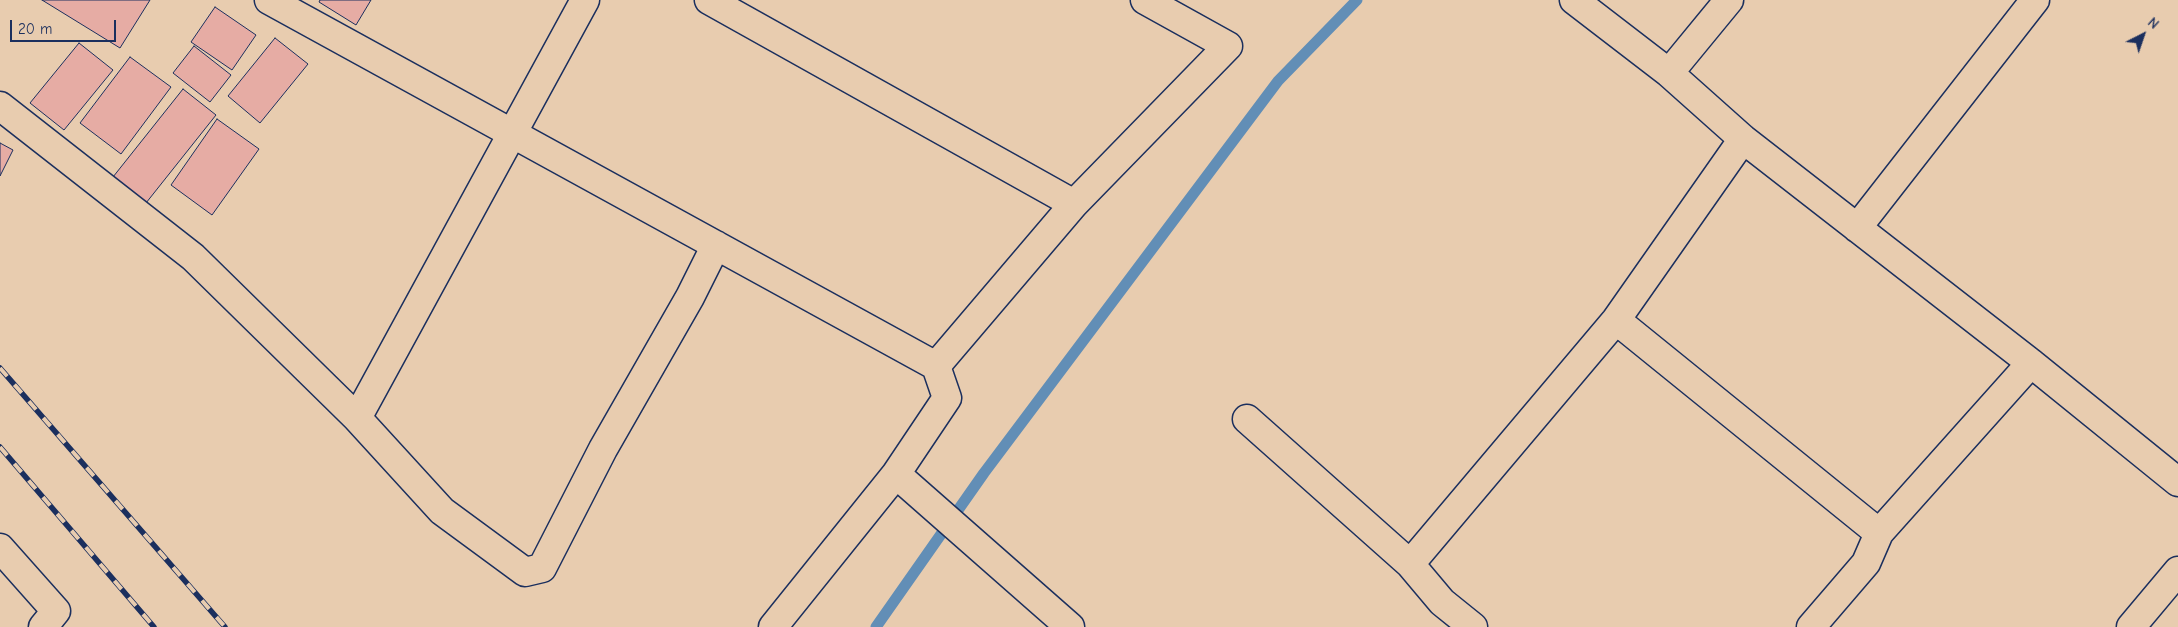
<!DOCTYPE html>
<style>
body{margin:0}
#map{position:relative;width:2178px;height:627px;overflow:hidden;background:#e8ccaf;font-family:"Comic Neue",sans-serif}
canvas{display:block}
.north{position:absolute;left:2118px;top:10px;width:50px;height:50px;-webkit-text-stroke:4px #e8ccaf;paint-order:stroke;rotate:41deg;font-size:14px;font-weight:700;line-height:20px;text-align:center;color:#1b2f5e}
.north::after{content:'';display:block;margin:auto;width:18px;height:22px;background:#1b2f5e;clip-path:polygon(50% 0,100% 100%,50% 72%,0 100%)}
.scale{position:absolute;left:10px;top:20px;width:106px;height:22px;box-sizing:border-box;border:2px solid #1b2f5e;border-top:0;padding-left:6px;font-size:15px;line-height:18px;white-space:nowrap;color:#1b2f5e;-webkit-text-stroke:4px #e8ccaf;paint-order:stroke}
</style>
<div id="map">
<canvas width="2178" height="627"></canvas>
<div class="north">N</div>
<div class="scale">20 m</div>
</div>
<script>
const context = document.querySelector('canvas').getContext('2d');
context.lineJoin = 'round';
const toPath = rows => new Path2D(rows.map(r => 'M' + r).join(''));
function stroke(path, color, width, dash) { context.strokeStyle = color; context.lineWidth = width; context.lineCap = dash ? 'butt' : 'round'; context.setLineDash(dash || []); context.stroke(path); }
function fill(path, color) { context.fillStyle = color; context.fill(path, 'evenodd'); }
stroke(toPath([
 [876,627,984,473,1278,81,1357,0]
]), '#628eb6', 11);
const building = toPath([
 [42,0,150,0,120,48,42,0],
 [320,0,371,0,356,25,319,2,320,0],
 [215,7,256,35,232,70,191,42,215,7],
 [275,38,308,64,260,123,228,96,275,38],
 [79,43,113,70,64,130,30,103,79,43],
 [194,46,231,75,210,102,173,73,194,46],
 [130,57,171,87,121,154,80,123,130,57],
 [183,89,216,115,146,203,113,177,183,89],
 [217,119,259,149,212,215,171,185,217,119],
 [0,143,13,150,0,176,0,143]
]);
fill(building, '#e6aca4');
stroke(building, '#1b2f5e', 1);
const minor = toPath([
 [269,0,936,366,947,398,896,474],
 [709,0,1074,204],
 [1574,0,1669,73,1743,139,2031,363,2178,482],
 [1669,73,1729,0],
 [0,106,193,257,357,418,442,511,525,572,542,568,603,449,690,297,716,245],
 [1857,228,2035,0],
 [1616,320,1879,533],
 [936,366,1074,204,1228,46,1145,0],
 [357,418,585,0],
 [1247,419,1410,564],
 [0,548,56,611,43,627],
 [773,627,896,474,1070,627],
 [1473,627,1442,602,1410,564,1616,320,1743,139],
 [1811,627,1866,563,1879,533,2031,363],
 [2131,627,2178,571]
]);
stroke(minor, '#1b2f5e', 31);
stroke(minor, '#e8ccaf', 28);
const rail = toPath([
 [0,368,225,627],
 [0,447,154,627]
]);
stroke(rail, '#1b2f5e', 5.5);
stroke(rail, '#e8ccaf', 4, [11]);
</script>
